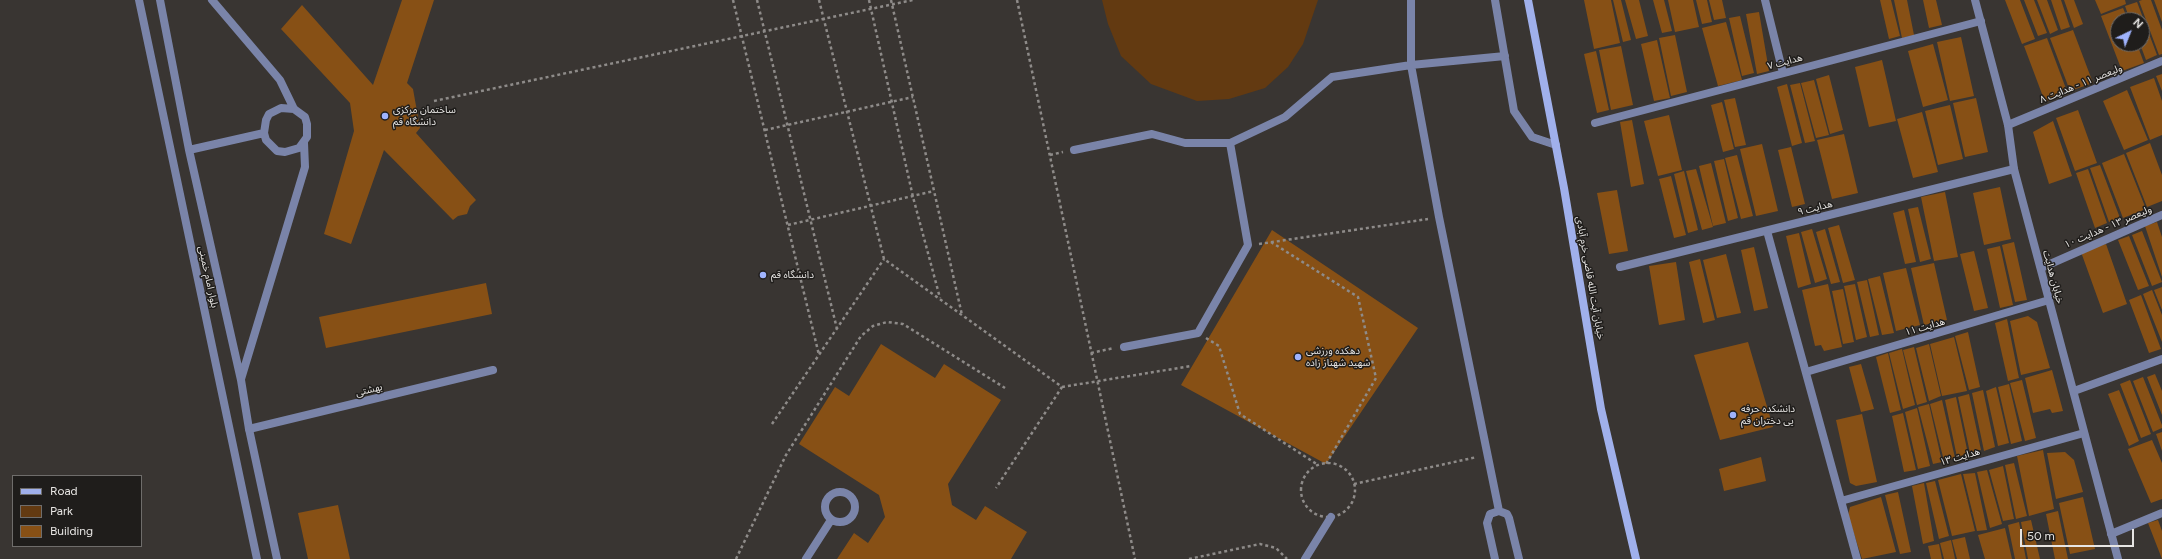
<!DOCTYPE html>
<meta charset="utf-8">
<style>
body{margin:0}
#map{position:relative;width:2162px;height:559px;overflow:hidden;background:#393532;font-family:Figtree,sans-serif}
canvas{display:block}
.legend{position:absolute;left:12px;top:475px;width:130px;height:72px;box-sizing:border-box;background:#1f1d1b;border:1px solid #6f6d6b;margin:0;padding:5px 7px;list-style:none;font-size:12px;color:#e7e5e3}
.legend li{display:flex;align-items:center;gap:8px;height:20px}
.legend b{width:20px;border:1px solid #6f6d6b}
.north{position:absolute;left:2110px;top:12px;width:40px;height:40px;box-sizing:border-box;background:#1f1d1b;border:1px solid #6f6d6b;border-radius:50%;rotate:43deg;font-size:11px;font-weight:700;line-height:16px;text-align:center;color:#e7e5e3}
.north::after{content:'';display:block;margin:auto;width:14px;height:18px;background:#9fb3fd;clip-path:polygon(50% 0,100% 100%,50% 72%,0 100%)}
.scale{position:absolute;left:2020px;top:529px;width:114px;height:18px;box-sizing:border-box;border:2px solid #e7e5e3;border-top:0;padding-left:5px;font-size:12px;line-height:14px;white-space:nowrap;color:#e7e5e3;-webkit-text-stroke:3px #1f1d1b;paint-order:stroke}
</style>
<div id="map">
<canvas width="2162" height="559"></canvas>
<ul class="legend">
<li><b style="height:5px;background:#a0b0eb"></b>Road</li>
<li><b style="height:11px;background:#633a11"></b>Park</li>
<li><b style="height:11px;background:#875015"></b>Building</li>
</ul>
<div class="north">N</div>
<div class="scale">50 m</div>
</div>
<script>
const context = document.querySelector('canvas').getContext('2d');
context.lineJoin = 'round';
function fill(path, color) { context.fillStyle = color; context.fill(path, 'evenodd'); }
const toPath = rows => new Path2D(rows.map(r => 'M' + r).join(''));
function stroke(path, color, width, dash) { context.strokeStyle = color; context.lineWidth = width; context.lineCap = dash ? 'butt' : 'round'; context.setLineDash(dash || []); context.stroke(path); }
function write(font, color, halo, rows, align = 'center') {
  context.font = font + ' Figtree,"Noto Sans Arabic",sans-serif'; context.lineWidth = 3; context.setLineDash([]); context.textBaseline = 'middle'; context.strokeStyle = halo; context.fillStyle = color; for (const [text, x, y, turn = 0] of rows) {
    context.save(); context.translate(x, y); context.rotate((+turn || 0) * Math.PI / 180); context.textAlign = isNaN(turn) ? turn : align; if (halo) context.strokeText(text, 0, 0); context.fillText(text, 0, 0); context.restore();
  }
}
fill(toPath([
 [1102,0,1318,0,1303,44,1288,67,1265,88,1229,99,1197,101,1151,84,1121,56,1108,24]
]), '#633a11');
fill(toPath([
 [402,0,434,0,407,83,413,89,420,128,416,133,476,200,470,206,467,214,458,216,453,220,384,150,351,244,324,234,354,131,350,103,281,29,302,5,373,85],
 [1584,0,1611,0,1620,43,1594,49],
 [1613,0,1621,0,1631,40,1623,42],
 [1625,0,1639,0,1648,36,1636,39],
 [1653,0,1664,0,1672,31,1662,33],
 [1668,0,1693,0,1699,27,1675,32],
 [1696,0,1707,0,1712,22,1702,24],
 [1709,0,1722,0,1726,18,1714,20],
 [1880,0,1891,0,1900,36,1889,39],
 [1894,0,1907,0,1914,35,1902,38],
 [1923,0,1936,0,1942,25,1929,28],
 [2005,0,2020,0,2035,39,2022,44],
 [2024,0,2034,0,2047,33,2038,36],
 [2037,0,2047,0,2058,30,2050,34],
 [2051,0,2061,0,2070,27,2061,30],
 [2064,0,2074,0,2083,24,2074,28],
 [2095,0,2125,0,2126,4,2101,14],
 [2142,0,2151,0,2162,30,2162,54,2159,55,2139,1],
 [2154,0,2162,0,2162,22],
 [2137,2,2157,55,2146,60,2140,44,2142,44,2142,20,2130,20,2125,6],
 [2123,8,2128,20,2118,20,2118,44,2137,44,2144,63,2122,71,2101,16],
 [1759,12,1769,71,1757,74,1746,14],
 [1740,16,1754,73,1742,76,1729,18],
 [1726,22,1742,80,1718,86,1702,28],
 [2073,30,2093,83,2070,91,2050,38],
 [1675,35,1687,92,1671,96,1659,38],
 [1961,37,1974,96,1950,101,1937,42],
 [2047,38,2068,94,2045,102,2024,46],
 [1657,40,1670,98,1654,101,1641,44],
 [1933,44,1948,100,1923,107,1908,51],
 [1621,46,1633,105,1611,110,1599,50],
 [1596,51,1609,110,1597,113,1584,54],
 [1882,60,1896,121,1869,127,1855,67],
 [2162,74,2162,91,2156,76],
 [1829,75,1843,130,1830,134,1816,79],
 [2154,78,2162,101,2162,135,2150,140,2130,87],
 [1814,80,1829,135,1816,138,1801,83],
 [1800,83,1815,141,1805,143,1790,85],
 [1787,84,1802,143,1792,146,1777,87],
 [2127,90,2148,140,2124,150,2103,101],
 [1735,98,1746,145,1735,147,1724,100],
 [1976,98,1988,152,1965,157,1953,103],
 [1722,102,1734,149,1723,152,1711,105],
 [1950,105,1963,159,1938,165,1925,111],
 [2078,110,2097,163,2075,171,2056,118],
 [1922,112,1938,172,1913,178,1897,119],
 [1669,115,1682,170,1658,176,1644,121],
 [1632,120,1644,184,1631,187,1620,122],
 [2053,121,2072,176,2049,184,2033,132],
 [1844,134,1858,193,1832,199,1817,140],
 [2150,143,2162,175,2162,201,2147,207,2126,153],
 [1762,144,1778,211,1756,216,1740,149],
 [1791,147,1805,204,1792,207,1778,150],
 [2124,154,2146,209,2123,218,2102,163],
 [1737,155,1753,216,1741,219,1725,158],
 [1724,159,1738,218,1728,221,1714,161],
 [1711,163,1726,223,1713,226,1699,166],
 [2100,165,2120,218,2109,222,2090,168],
 [1696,169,1713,227,1702,230,1686,171],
 [2088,169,2107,223,2095,228,2076,173],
 [1684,171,1698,230,1688,233,1674,174],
 [1671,176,1686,235,1674,238,1659,179],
 [2000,187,2011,239,1984,245,1973,193],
 [1617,190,1628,251,1609,254,1597,193],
 [1945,192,1958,257,1934,261,1921,197],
 [1918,207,1931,259,1920,262,1908,209],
 [1904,210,1916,262,1905,264,1893,213],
 [2157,222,2162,237,2162,277,2145,226],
 [1839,225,1855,280,1843,283,1828,228],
 [1812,229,1827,279,1815,283,1801,232],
 [1825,229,1840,282,1831,284,1816,232],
 [1272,230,1418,328,1326,464,1181,385],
 [2142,231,2162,282,2152,286,2132,235],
 [1799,233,1811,284,1798,288,1786,236],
 [2129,236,2149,286,2138,290,2118,240],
 [2014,242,2027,300,2015,302,2002,245],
 [2106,244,2127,304,2103,313,2081,252],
 [2000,246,2013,305,2000,308,1987,249],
 [1754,247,1768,308,1754,311,1741,250],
 [1974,251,1988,308,1974,311,1960,254],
 [1726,254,1741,313,1717,318,1703,260],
 [1700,259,1715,320,1703,323,1689,262],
 [1676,262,1685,320,1659,325,1649,266],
 [1934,263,1947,320,1924,325,1911,268],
 [1906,268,1920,325,1896,331,1883,273],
 [1880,276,1894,333,1882,335,1868,279],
 [1867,280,1879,335,1870,337,1857,282],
 [486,283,492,314,326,348,319,317],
 [1828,284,1842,347,1824,351,1821,345,1815,346,1802,290],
 [1855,284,1867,337,1856,340,1844,286],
 [2162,287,2162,310,2154,290],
 [1843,289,1854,342,1843,344,1832,291],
 [2152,290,2162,315,2162,342,2143,294],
 [2141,295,2161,349,2149,353,2129,300],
 [2028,316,2037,322,2050,368,2021,375,2010,321],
 [2007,319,2019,378,2008,381,1995,323],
 [1968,332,1980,387,1969,390,1955,336],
 [1954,337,1967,391,1942,396,1930,344],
 [1748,342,1773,427,1720,440,1694,355],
 [881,344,935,378,944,364,1001,400,948,484,952,505,976,520,985,506,1027,532,1011,559,837,559,854,533,868,543,885,517,879,495,799,444,835,387,849,396],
 [1929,344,1941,396,1929,401,1916,348],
 [1914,347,1927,402,1917,405,1903,350],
 [1902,349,1915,405,1903,409,1889,353],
 [1888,353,1901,410,1890,413,1876,357],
 [1861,364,1874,409,1861,412,1849,367],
 [2052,370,2063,411,2052,413,2050,409,2033,413,2025,378],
 [2155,374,2162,391,2162,415,2147,377],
 [2143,377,2162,425,2162,428,2153,432,2133,381],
 [2022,380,2036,438,2025,441,2010,383],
 [2130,380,2151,434,2141,438,2120,384],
 [2009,384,2022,441,2011,444,1998,387],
 [1996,387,2009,443,1998,446,1986,391],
 [1983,390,1995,447,1984,451,1972,393],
 [2119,390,2139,441,2129,446,2108,394],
 [1969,394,1981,450,1970,453,1958,397],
 [1956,397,1968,454,1957,457,1945,400],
 [1942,400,1955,458,1944,461,1930,404],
 [1929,404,1942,462,1933,464,1918,407],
 [1917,408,1930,466,1918,469,1905,412],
 [1903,413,1916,470,1904,472,1892,416],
 [1862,414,1877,482,1856,486,1850,483,1836,420],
 [2162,432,2162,451,2156,434],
 [2152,440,2162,463,2162,499,2151,503,2128,449],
 [2043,450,2054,509,2029,516,2017,456],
 [2065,452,2074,460,2083,492,2056,499,2047,453],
 [1761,457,1766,481,1724,491,1719,469],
 [2014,463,2027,516,2016,519,2005,465],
 [2003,466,2014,519,2003,521,1989,470],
 [1987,470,2002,524,1990,528,1977,472],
 [1975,473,1987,530,1977,531,1963,474],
 [1961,474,1975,531,1952,536,1938,480],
 [1935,481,1949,536,1939,539,1926,483],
 [1924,483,1934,541,1923,544,1912,486],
 [1898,492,1911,552,1900,554,1885,495],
 [1881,497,1896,552,1862,559,1848,515,1850,507],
 [2083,497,2095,549,2070,554,2059,503],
 [338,505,350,559,308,559,298,513],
 [2058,511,2068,559,2055,559,2046,514],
 [2031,520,2040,559,2028,559,2021,522],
 [2158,520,2162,531,2162,559,2148,523],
 [2019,522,2026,559,2015,559,2008,525],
 [2005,528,2012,559,1985,559,1978,535],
 [1965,537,1970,559,1957,559,1952,540],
 [1951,540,1955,559,1944,559,1940,543],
 [1939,544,1942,559,1931,559,1928,546]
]), '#875015');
stroke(toPath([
 [733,0,819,355],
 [757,0,837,329],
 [819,0,884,259,1062,387,996,488],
 [869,0,913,197,940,298],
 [891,0,962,315],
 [1017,0,1135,559],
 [434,101,913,0],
 [765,130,913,97],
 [1050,155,1063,152],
 [788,225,934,191],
 [1271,242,1358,297,1376,378,1326,464],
 [1259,244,1428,219],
 [1206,338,1219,346,1240,414,1318,465],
 [1091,353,1114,348],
 [1062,387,1191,366],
 [772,424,884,259],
 '1301 490a27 27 0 1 1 54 0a27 27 0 1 1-54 0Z',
 [1354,484,1477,457],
 [736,559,786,455,861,336,873,326,887,322,903,324,1005,388],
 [1189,559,1260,544,1276,548,1287,559]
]), '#8e8b89', 2.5, [3, 3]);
stroke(toPath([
 [139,0,257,559],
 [160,0,189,150,241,380,249,429,277,559],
 [212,0,280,80,294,109,305,117,307,124,307,137,299,148,285,152,277,151,266,140,264,133,266,120,269,114,281,108,294,109],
 [1411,0,1411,65,1439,217,1499,511],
 [1495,0,1514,111,1532,137,1556,145],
 [189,150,264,133],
 [1074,150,1152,134,1185,143,1230,143,1285,117,1332,77,1411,65,1505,56],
 [1124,347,1198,333,1248,245,1230,143],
 [241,379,305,167,304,143],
 '825 507a15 15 0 1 1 30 0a15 15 0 1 1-30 0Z',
 [806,559,831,520],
 [1305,559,1331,517],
 [1495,559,1487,523,1490,514,1499,511,1507,514,1509,518,1519,559]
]), '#7a84a9', 8);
stroke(toPath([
 [1765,0,1783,73],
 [1595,123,1981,21],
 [2008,125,2162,61],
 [1767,231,1857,559],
 [1620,267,2014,169],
 [2041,268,2162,215],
 [1806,372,2049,300],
 [2074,391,2162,359],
 [249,429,493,370],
 [1841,501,2084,433],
 [2111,534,2162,513]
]), '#7a84a9', 8);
stroke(toPath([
 [1975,0,2008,125,2014,169,2118,559]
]), '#7a84a9', 8);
stroke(toPath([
 [1528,0,1564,188,1601,409,1636,559]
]), '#a0b0eb', 8);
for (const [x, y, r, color] of [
 [385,116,4,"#9fb3fd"],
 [763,275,4,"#9fb3fd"],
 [1298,357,4,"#9fb3fd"],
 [1733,415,4,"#9fb3fd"]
]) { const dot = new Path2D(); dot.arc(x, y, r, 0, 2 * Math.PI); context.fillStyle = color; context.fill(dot); stroke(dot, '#1f1d1b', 1.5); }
write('10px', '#e7e5e3', '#1f1d1b', [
 ["هدایت ۷",1785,62,-15],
 ["ولیعصر ۱۱ - هدایت ۸",2081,84,-22],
 ["هدایت ۹",1815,208,-14],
 ["ولیعصر ۱۳ - هدایت ۱۰",2108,227,-23],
 ["بلوار امام خمینی",208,277,78],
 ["خیابان هدایت",2053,277,75],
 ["خیابان آیت الله قاضی خرم آبادی",1590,278,80],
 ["هدایت ۱۱",1925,327,-16],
 ["بهشتی",369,390,-14],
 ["هدایت ۱۳",1960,457,-16]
]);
write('10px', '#e7e5e3', '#1f1d1b', [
 ["ساختمان مرکزی",393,110],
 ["دانشگاه قم",393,122],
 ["دانشگاه قم",771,275],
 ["دهکده ورزشی",1306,351],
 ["شهید شهناز زاده",1306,363],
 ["دانشکده حرفه",1741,409],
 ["یی دختران قم",1741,421]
], 'left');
</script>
